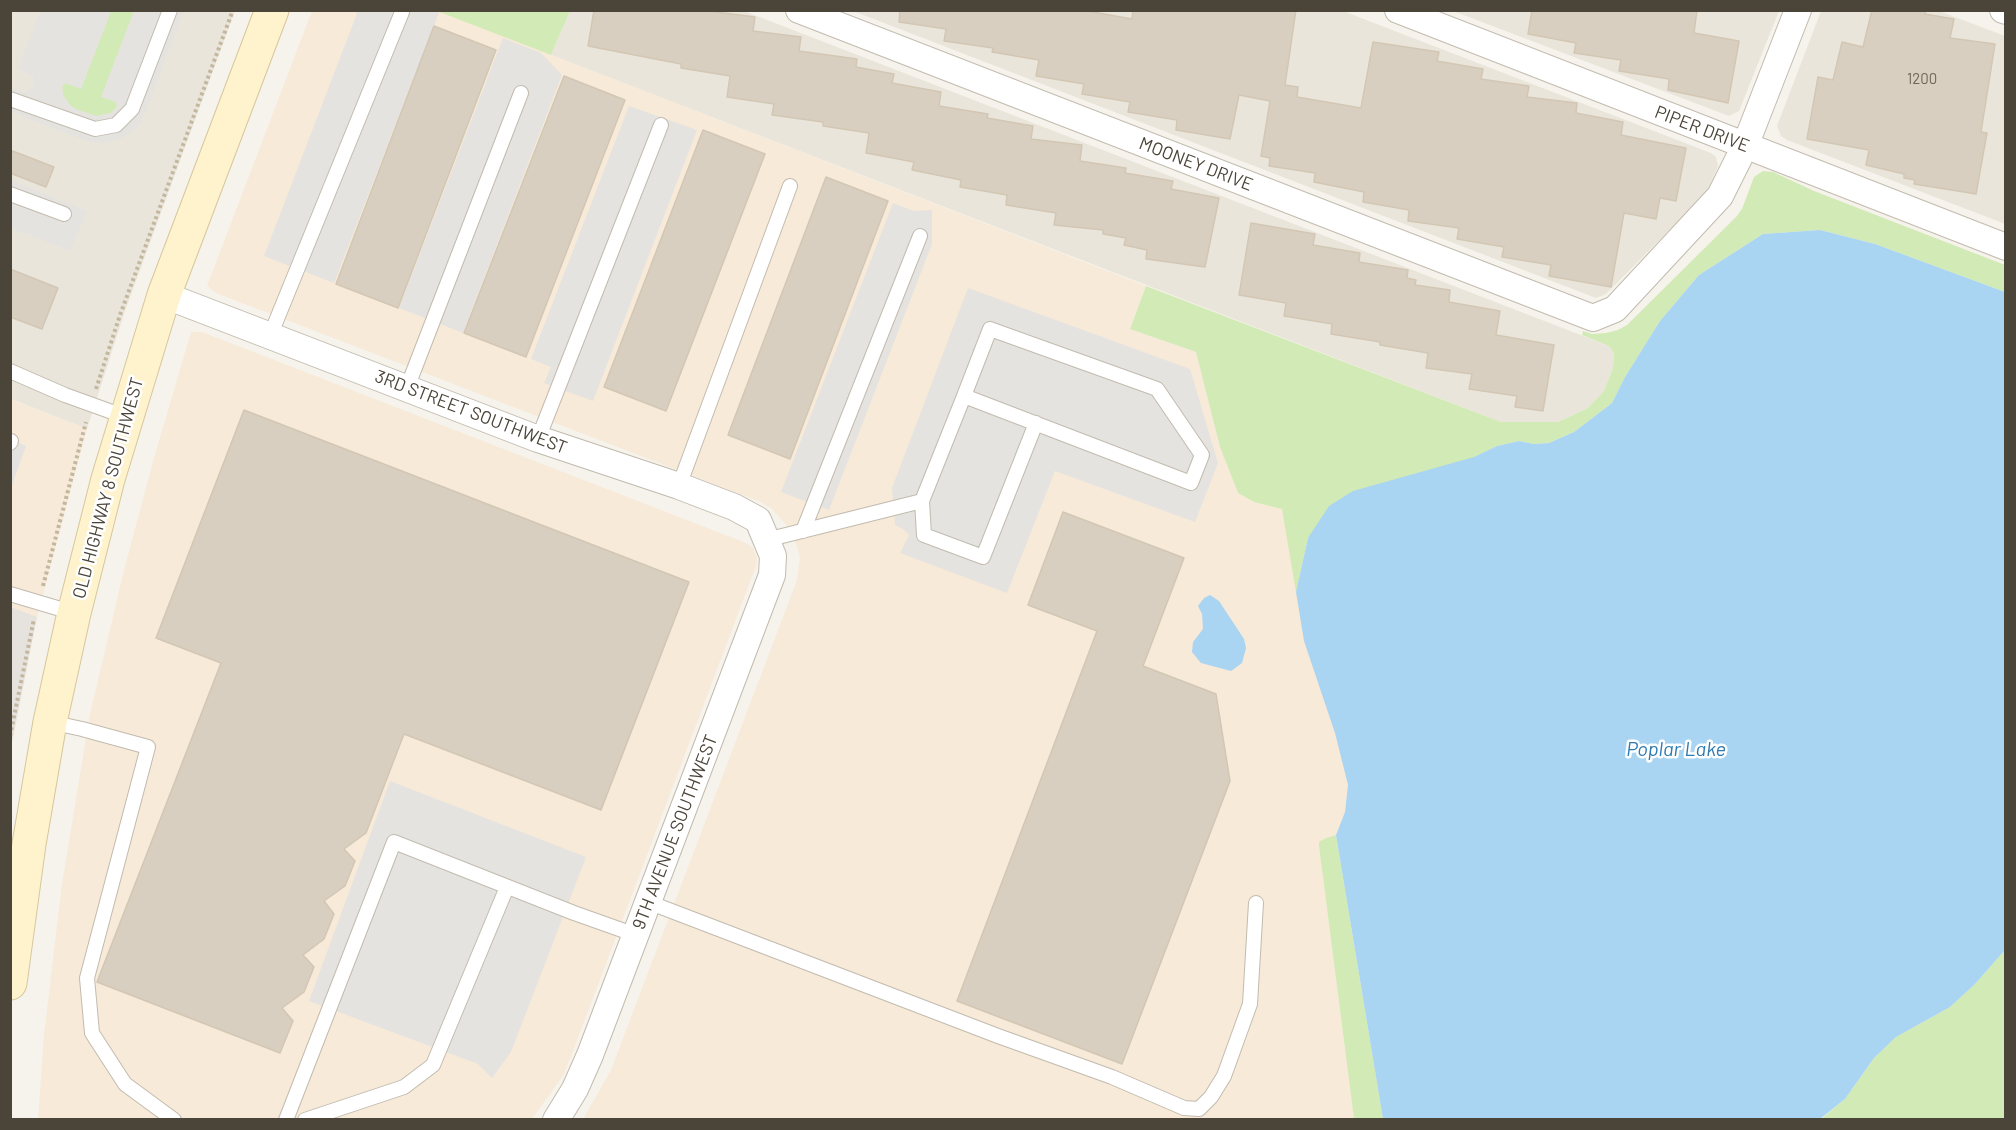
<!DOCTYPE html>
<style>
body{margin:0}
#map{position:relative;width:2016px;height:1130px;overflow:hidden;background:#f6f3ec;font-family:Barlow,sans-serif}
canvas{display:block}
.frame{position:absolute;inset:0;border:12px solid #4b4439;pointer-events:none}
</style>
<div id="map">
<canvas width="2016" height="1130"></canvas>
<div class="frame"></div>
</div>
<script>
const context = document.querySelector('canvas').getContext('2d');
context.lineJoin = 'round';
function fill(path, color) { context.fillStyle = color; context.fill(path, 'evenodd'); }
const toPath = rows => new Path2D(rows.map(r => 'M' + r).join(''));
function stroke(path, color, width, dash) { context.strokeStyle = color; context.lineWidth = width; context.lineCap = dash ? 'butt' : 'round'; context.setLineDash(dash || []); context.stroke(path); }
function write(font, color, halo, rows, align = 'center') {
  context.font = font + ' Barlow,sans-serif'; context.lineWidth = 5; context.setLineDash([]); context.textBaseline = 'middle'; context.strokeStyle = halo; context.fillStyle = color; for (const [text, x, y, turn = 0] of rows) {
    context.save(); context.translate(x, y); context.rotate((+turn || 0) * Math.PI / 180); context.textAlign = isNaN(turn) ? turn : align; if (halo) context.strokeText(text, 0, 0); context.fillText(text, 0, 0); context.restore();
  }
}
fill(toPath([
 [10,11,235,11,125,311,87,429,11,399],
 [570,11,744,11,1609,346,1614,353,1613,368,1604,391,1588,408,1558,422,1501,422,551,55],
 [853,11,1343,11,1711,153,1716,157,1718,166,1707,192,1606,294,1596,298],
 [1453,11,1779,11,1739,111,1729,116],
 [1821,11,1939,11,2005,36,2005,224,1787,140,1781,136,1777,126]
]), '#eae5da');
fill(toPath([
 [436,10,1146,286,1130,329,1196,352,1220,447,1238,493,1254,502,1282,508,1348,785,1345,812,1336,835,1326,838,1319,846,1354,1119,583,1119,611,1070,797,580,800,557,796,544,787,526,771,508,761,502,216,293,207,286,312,11],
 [191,332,202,332,746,543,753,548,757,558,756,566,573,1051,564,1074,532,1119,38,1120,44,1035,62,884,90,714,124,570,154,458],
 [10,399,87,429,37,617,11,607]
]), '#f7ead8');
fill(toPath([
 [11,607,37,617,11,748,10,607]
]), '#e6e2dd');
fill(toPath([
 [111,11,134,11,102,96,116,102,117,107,111,113,96,116,75,109,70,105,63,95,62,86,66,83,81,89],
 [437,11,570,11,551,55],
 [1763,171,1773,172,1814,191,2005,265,2005,292,1875,244,1820,230,1763,234,1699,275,1660,321,1625,377,1612,403,1574,432,1549,443,1534,444,1519,441,1497,446,1308,538,1296,592,1282,509,1254,502,1238,493,1220,447,1196,352,1130,329,1146,286,1501,422,1558,422,1588,408,1604,391,1613,368,1614,353,1609,346,1582,335,1583,331,1592,334,1606,333,1618,330,1627,325,1736,217,1742,209,1754,177],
 [1336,835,1383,1119,1354,1119,1319,846,1319,842,1326,838],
 [2005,950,2005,1119,1820,1120,1845,1099,1874,1058,1896,1037,1950,1007,1975,984]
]), '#d2eab5');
fill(toPath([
 [434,10,439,13,334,283,264,256,358,11],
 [40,11,111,11,81,89,66,83,62,86,63,95,70,105,75,109,96,116,111,113,117,107,116,102,101,97,134,11,184,11,144,115,138,126,129,134,117,140,103,143,89,142,11,112,10,94,12,89,26,92,32,87,34,82,33,76,18,69],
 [503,38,541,53,562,75,463,333,399,308],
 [629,106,697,130,593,401,544,383,551,367,531,359],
 [10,180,87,211,70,251,11,228],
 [893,203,914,211,932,210,932,244,829,510,781,492],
 [968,288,1190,369,1218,463,1195,522,1055,471,1007,593,900,553,909,535,903,529,895,525,892,488],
 [11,439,26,446,11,488],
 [390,781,586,857,511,1052,492,1078,478,1064,309,1001]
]), '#e5e3e0');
fill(toPath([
 [1820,230,1875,244,2005,292,2005,950,1975,984,1950,1007,1896,1037,1874,1058,1845,1099,1820,1119,1383,1119,1336,835,1345,812,1348,785,1335,733,1304,641,1296,592,1308,538,1329,506,1353,491,1474,457,1497,446,1519,441,1534,444,1549,443,1574,432,1612,403,1625,377,1660,321,1699,275,1763,234],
 [1210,595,1219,601,1244,639,1246,648,1242,663,1231,671,1201,663,1192,652,1193,642,1203,629,1202,614,1198,606,1204,598]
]), '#a9d4f2');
const building = toPath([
 [594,10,701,10,755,17,753,31,801,37,799,51,857,59,856,67,894,74,892,83,941,92,939,106,988,114,987,118,1033,126,1031,139,1082,145,1080,161,1126,168,1125,173,1173,181,1171,189,1219,198,1205,267,1146,259,1147,250,1124,245,1126,238,1103,234,1103,230,1054,225,1056,213,1006,205,1007,195,960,187,961,180,912,170,914,162,866,153,869,133,823,126,823,122,772,115,774,104,727,97,730,76,681,68,681,64,588,46,594,10],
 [900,10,1082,10,1132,19,1133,10,1296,10,1285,85,1298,87,1297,97,1361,108,1373,42,1439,52,1437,61,1483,69,1481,79,1529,86,1527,97,1577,103,1576,113,1623,122,1621,135,1686,148,1676,201,1660,198,1656,219,1624,213,1611,287,1549,276,1551,265,1502,257,1504,247,1457,239,1459,228,1408,221,1409,210,1363,202,1364,192,1314,182,1315,173,1269,166,1270,158,1261,156,1270,101,1239,95,1230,139,1176,130,1177,120,1128,112,1130,102,1082,94,1084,84,1036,76,1039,60,992,52,993,48,944,41,946,29,899,22,900,10],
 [1532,10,1697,10,1694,33,1739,41,1728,103,1668,90,1669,79,1619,71,1621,60,1574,53,1576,43,1528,34,1532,10],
 [1872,10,1926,10,1925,14,1954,19,1950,38,1995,44,1981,132,1987,133,1976,194,1914,184,1915,180,1904,178,1904,174,1866,165,1869,150,1807,139,1818,77,1833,80,1842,42,1863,47,1872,10],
 [434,26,496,50,398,308,336,284,434,26],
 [564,76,625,100,526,357,464,333,564,76],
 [703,130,765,154,666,411,604,387,703,130],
 [10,150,54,167,46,187,10,173,10,150],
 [826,177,888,201,790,459,728,435,826,177],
 [1251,223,1315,234,1313,245,1360,253,1359,262,1408,270,1407,278,1416,280,1415,285,1450,290,1449,302,1500,311,1496,335,1554,345,1543,411,1515,407,1517,396,1469,389,1472,374,1426,368,1428,353,1380,345,1380,342,1331,334,1332,324,1284,316,1286,303,1239,295,1251,223],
 [10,269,58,288,42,329,10,317,10,269],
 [244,410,689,582,601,810,404,734,366,833,344,849,355,861,345,886,324,901,334,914,324,939,303,955,314,967,304,992,282,1008,293,1021,280,1053,97,982,221,663,156,638,244,410],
 [1063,512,1184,558,1143,666,1216,694,1230,781,1122,1064,957,1001,1097,631,1028,605,1063,512]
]);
fill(building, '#d8cfc1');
stroke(building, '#d3c7b4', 1.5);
const lane = toPath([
 [10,99,95,129,116,125,132,109,170,10],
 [10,194,64,214],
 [990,329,1157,389,1202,455,1191,483,964,396,990,329],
 [270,336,402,12],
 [10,371,65,395,126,417],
 [407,388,521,93],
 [964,396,922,501,924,535,983,557,1036,423],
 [538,439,661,125],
 [10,443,11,441],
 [679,486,790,186],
 [803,531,920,236],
 [766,540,922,501],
 [10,594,74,613],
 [50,722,82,729,148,747,87,978,92,1033,125,1084,174,1120],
 [648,902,998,1036,1112,1077,1184,1108,1199,1109,1211,1097,1224,1076,1250,1004,1256,903],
 [286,1120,394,842,574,913,636,935],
 [305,1120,404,1087,433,1065,507,887]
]);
const street = toPath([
 [799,10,1593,318,1615,309,1720,196,1745,146,1798,10],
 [1398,10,2006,247],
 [2003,10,2006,11],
 [164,295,538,439,679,486,734,507,758,520,773,556,772,575,590,1055,575,1089,556,1120]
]);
const secondary = toPath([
 [10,983,29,844,50,722,74,613,108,479,164,295,272,10]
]);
stroke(lane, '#c2bbae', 16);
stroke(street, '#c2bbae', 28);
stroke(secondary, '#d6c79b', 35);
stroke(toPath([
 [96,389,120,315,233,10],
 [43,586,86,422],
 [10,736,34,619]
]), '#c4b79f', 4, [3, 3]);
stroke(lane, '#fff', 14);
stroke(street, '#fff', 26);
stroke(secondary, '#fff3cd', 33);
write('15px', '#6e675b', null, [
 ["1200",1922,79]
]);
write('18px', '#4b4439', '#fff', [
 ["PIPER DRIVE",1702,129,21],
 ["MOONEY DRIVE",1196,164,21],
 ["3RD STREET SOUTHWEST",471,412,21],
 ["OLD HIGHWAY 8 SOUTHWEST",108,488,-75],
 ["9TH AVENUE SOUTHWEST",675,832,-69]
]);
write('italic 20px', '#2e7ab2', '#fff', [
 ["Poplar Lake",1676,749]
]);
</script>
